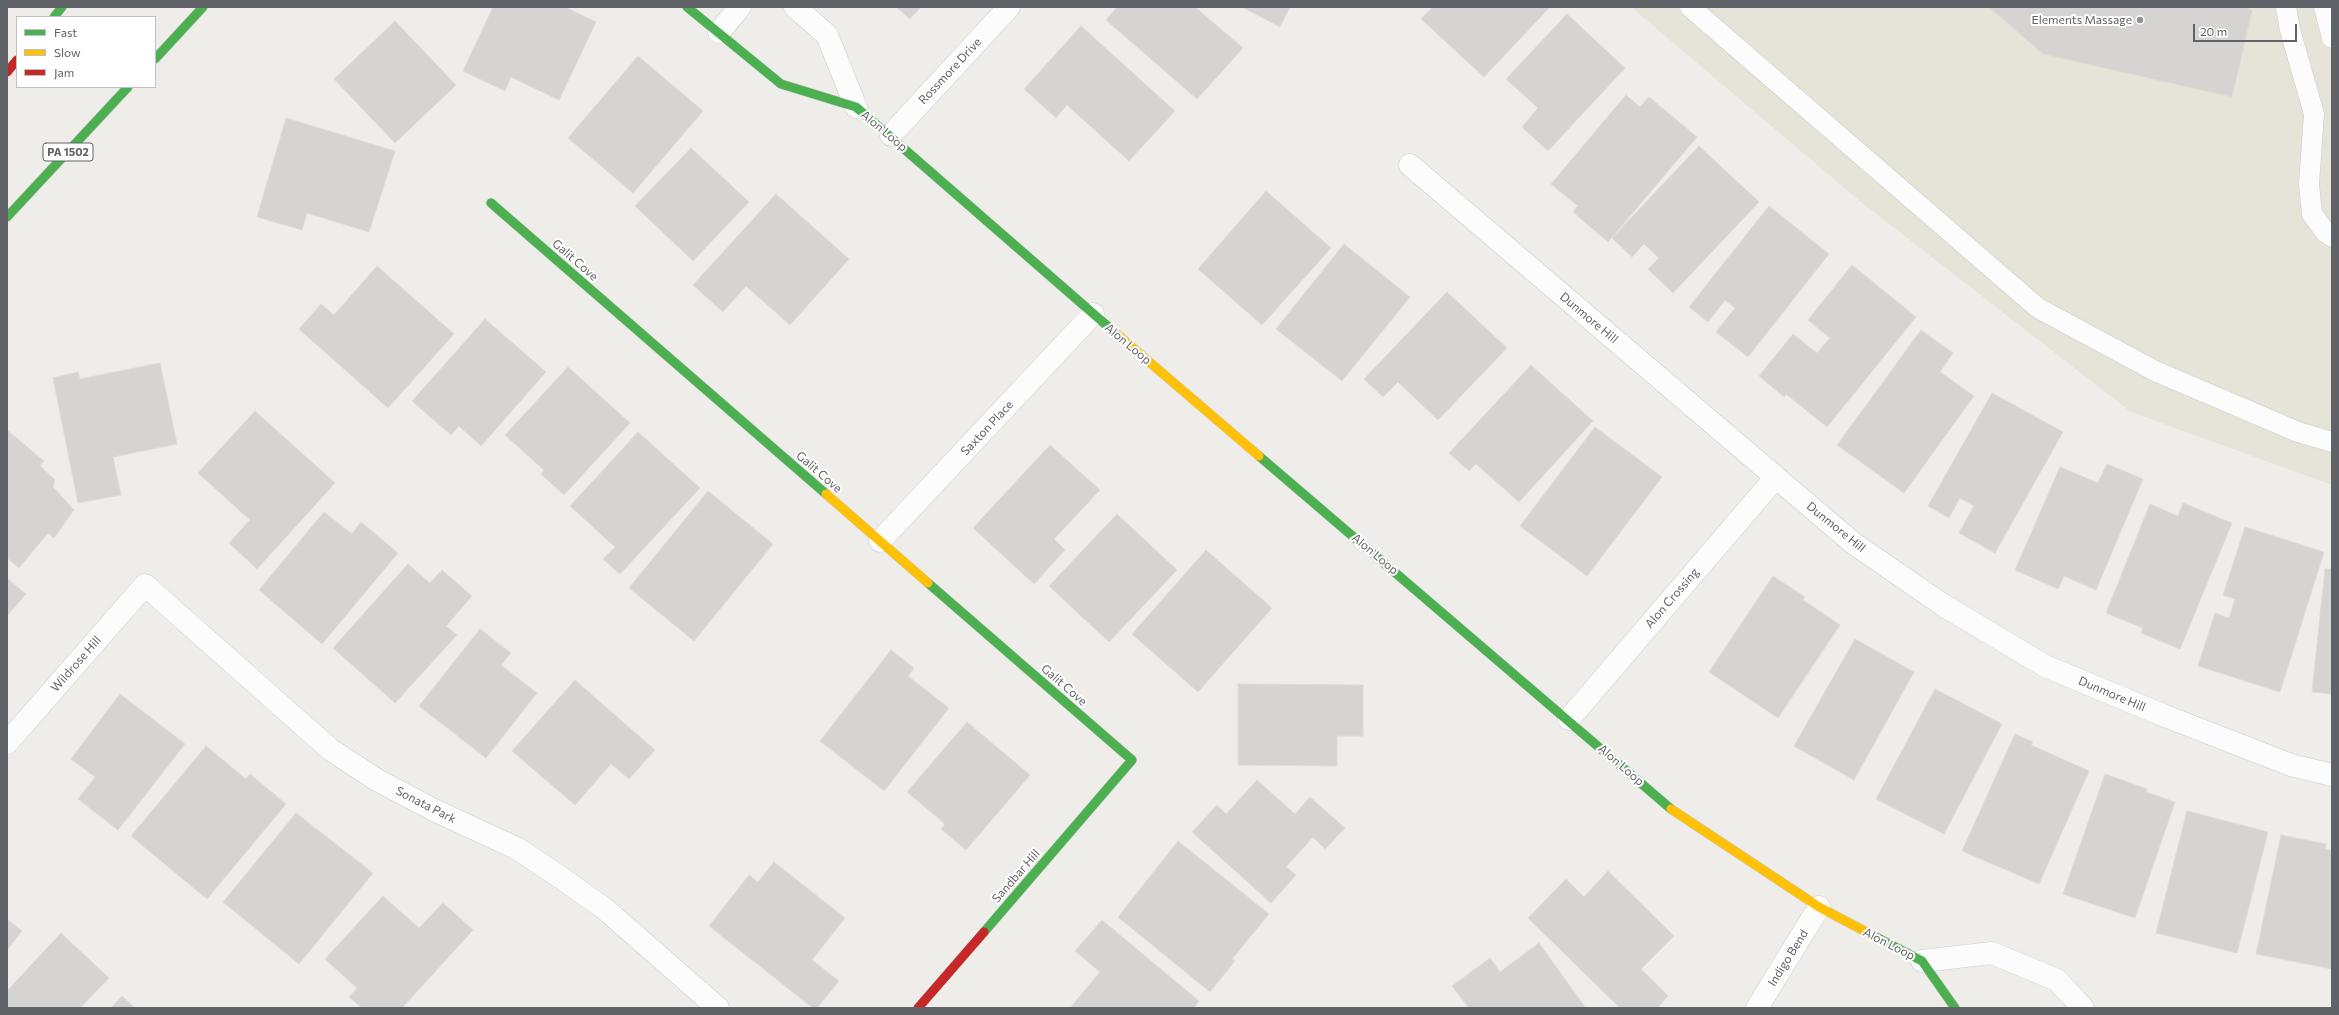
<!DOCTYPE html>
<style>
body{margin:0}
#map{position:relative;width:2339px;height:1015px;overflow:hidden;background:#eeede9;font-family:Commissioner,sans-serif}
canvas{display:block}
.frame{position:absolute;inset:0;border:8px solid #5f6266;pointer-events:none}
.legend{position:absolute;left:16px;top:16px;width:140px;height:72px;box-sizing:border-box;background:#fff;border:1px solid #bfc0c2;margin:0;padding:5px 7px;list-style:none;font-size:12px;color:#5f6266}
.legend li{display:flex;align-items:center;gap:8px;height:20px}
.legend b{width:20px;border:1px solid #bfc0c2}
.scale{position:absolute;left:2193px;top:24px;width:104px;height:18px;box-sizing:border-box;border:2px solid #5f6266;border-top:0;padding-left:5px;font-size:12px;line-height:14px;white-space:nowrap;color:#5f6266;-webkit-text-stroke:3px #fff;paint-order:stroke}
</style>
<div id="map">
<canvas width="2339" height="1015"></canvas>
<div class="frame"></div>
<ul class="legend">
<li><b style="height:5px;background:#4caf50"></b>Fast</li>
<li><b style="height:5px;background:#ffc107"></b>Slow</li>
<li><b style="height:5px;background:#c62828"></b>Jam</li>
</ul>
<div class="scale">20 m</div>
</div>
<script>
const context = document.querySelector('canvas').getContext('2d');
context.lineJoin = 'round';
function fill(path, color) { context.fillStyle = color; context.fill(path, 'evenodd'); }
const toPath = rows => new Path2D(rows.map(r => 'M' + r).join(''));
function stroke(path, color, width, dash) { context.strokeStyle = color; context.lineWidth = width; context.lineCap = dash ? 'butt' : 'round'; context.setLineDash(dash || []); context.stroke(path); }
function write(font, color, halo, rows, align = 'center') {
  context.font = font + ' Commissioner,sans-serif'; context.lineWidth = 4; context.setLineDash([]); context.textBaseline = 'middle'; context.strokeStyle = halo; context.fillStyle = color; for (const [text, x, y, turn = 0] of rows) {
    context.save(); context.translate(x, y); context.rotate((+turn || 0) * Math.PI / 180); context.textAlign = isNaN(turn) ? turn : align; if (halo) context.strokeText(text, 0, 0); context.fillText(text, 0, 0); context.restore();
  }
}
fill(toPath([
 [1631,7,2332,7,2332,485,2131,412,1861,202]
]), '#e6e3d8');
const building = toPath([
 [493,7,565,7,596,22,559,100,511,77,505,91,463,71,493,7],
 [896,7,921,7,910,19,896,7],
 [1117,7,1195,7,1243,48,1197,99,1106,20,1117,7],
 [1242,7,1290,7,1280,27,1242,7],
 [1433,7,1550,7,1484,77,1421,19,1433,7],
 [1989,7,2247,7,2252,11,2232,97,2043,54,1989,7],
 [1567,14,1625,68,1548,151,1522,127,1538,108,1506,79,1567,14],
 [395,21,456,85,395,143,334,79,395,21],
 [1081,26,1175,111,1129,161,1067,105,1056,118,1024,89,1081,26],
 [638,56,703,111,633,193,568,138,638,56],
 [1626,95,1640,107,1649,97,1697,137,1608,242,1573,212,1578,206,1551,184,1626,95],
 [286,118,395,151,369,232,307,213,302,230,257,217,286,118],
 [1699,146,1759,202,1673,293,1648,269,1659,258,1644,244,1632,257,1612,238,1699,146],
 [691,148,749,202,693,261,635,206,691,148],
 [1266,191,1331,248,1262,325,1198,269,1266,191],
 [776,194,849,259,790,325,746,286,723,312,693,285,776,194],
 [1769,206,1829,254,1748,357,1716,332,1735,308,1725,300,1708,322,1689,307,1769,206],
 [1344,244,1410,297,1342,381,1276,329,1344,244],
 [1852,265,1916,317,1827,427,1786,394,1784,397,1759,376,1793,334,1817,353,1830,338,1808,320,1852,265],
 [377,266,454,334,388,408,299,329,321,304,334,315,377,266],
 [1447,292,1507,348,1438,420,1398,382,1383,397,1364,379,1447,292],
 [485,319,546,372,481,446,459,426,451,435,412,401,485,319],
 [1921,330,1953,353,1940,372,1974,396,1904,493,1837,445,1921,330],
 [160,363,177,444,113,457,121,495,78,503,53,378,78,372,80,379,160,363],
 [1531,365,1593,421,1519,502,1476,464,1469,471,1449,453,1531,365],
 [568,367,630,423,564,495,541,474,544,470,505,435,568,367],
 [1992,393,2063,432,1995,553,1959,533,1974,506,1960,498,1949,518,1928,506,1992,393],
 [255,411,335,483,257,569,229,543,250,520,198,473,255,411],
 [1595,427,1662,477,1587,576,1520,526,1595,427],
 [7,430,44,461,40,466,55,480,53,487,74,510,54,538,48,533,19,568,7,558,7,430],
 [638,432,700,488,620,574,603,559,615,547,570,506,638,432],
 [1050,445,1100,490,1054,539,1065,550,1034,584,973,528,1050,445],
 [2107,464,2143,479,2096,590,2064,576,2058,589,2015,570,2060,467,2098,483,2107,464],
 [708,491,773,544,694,641,629,588,708,491],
 [2183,503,2232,523,2180,649,2141,633,2143,628,2106,613,2150,504,2178,516,2183,503],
 [324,512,352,534,361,522,398,553,322,644,259,590,324,512],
 [1117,514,1177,570,1109,642,1049,586,1117,514],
 [2245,527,2324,552,2280,692,2198,666,2215,613,2229,618,2235,599,2223,595,2245,527],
 [1206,550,1272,608,1198,692,1132,634,1206,550],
 [408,564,430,583,442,570,472,596,446,626,457,635,395,703,333,648,408,564],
 [2325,569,2332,569,2332,694,2312,692,2325,569],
 [1773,576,1805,597,1803,600,1840,625,1778,718,1709,672,1773,576],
 [7,578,26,594,7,616,7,578],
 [480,629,511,653,501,665,537,693,486,758,419,706,480,629],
 [1855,639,1914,672,1854,780,1794,746,1855,639],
 [891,650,914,668,908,676,949,708,884,791,820,741,891,650],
 [575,680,655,750,629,779,611,764,575,805,512,751,575,680],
 [1238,684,1363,685,1363,736,1337,736,1337,766,1238,765,1238,684],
 [1935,689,2002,724,1944,834,1876,799,1935,689],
 [120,694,185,744,118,830,78,799,95,777,71,759,120,694],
 [967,722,1030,775,966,850,941,829,945,824,907,792,967,722],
 [2015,734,2033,742,2031,745,2089,771,2039,884,1962,851,2015,734],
 [206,746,246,779,250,774,286,804,207,899,131,836,206,746],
 [2105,774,2147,789,2146,792,2175,802,2135,918,2063,894,2105,774],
 [1257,780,1295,814,1310,797,1345,828,1325,849,1313,837,1286,867,1296,875,1271,903,1192,832,1217,805,1226,814,1257,780],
 [2187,811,2268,832,2237,953,2156,933,2187,811],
 [296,813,373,873,299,964,223,902,296,813],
 [2281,835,2326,844,2325,849,2332,851,2332,969,2256,954,2281,835],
 [1178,841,1269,914,1232,959,1235,961,1210,992,1118,917,1178,841],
 [774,862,845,918,812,960,839,981,817,1008,813,1008,709,926,749,875,758,882,774,862],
 [1608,871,1674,936,1641,969,1668,996,1657,1008,1620,1008,1528,918,1566,879,1584,897,1608,871],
 [383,896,419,928,443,903,473,930,402,1008,362,1008,349,997,357,988,325,959,383,896],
 [7,919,22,931,7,950,7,919],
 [1102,920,1199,1001,1194,1008,1070,1008,1100,972,1075,951,1102,920],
 [61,933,109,978,80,1008,7,1008,7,991,61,933],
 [1539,943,1585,1007,1584,1008,1469,1008,1452,986,1490,958,1500,972,1539,943],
 [122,996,135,1008,111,1008,122,996]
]);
fill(building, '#d5d4d2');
stroke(building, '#dddcd8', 1);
const lane = toPath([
 [1690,7,2038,308,2155,371,2298,432,2332,442],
 [2286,7,2290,30,2314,114,2309,184,2312,214,2326,233,2332,237],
 [2324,7,2332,38]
]);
const street = toPath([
 [795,7,827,35,856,107],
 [719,32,740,7],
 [891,135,1009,7],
 [1410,165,1853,543,1943,605,2045,666,2165,716,2291,765,2332,775],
 [880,541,1093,314],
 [1569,719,1776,477],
 [7,743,145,585,331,750,377,780,434,810,518,849,560,877,605,909,718,1008],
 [1922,961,1992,953,2057,980,2083,1008],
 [1757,1008,1819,907]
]);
const fast = toPath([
 [687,7,781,84,856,107,1112,330],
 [54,17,62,7],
 [155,59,203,7],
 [491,203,826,494],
 [7,217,128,87],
 [1259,456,1671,809],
 [928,583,1132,760,984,932],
 [1872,935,1922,961,1955,1008]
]);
const slow = toPath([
 [1112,330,1259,456],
 [826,494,928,583],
 [1671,809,1819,907,1872,935]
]);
const jam = toPath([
 [7,72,17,60],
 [918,1008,984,932]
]);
stroke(lane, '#cbcbca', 21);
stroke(street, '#cbcbca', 23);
stroke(fast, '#cbcbca', 10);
stroke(slow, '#cbcbca', 10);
stroke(jam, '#cbcbca', 10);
stroke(lane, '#fcfcfc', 20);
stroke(street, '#fcfcfc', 22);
stroke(fast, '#4caf50', 9);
stroke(slow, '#ffc107', 9);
stroke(jam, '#c62828', 9);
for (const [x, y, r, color] of [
 [2140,20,4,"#919394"]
]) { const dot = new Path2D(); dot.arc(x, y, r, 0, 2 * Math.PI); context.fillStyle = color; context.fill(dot); stroke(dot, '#fff', 1.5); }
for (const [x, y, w] of [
 [68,152,50]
]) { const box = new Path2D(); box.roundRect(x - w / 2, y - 9, w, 18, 3); context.fillStyle = '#fff'; context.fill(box); stroke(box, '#5f6266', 1); }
write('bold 11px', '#5f6266', null, [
 ["PA 1502",68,152]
]);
write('12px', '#5f6266', '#fff', [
 ["Elements Massage",2132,20]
], 'right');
write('12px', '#5f6266', '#fff', [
 ["Rossmore Drive",950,71,-47],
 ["Alon Loop",884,131,40],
 ["Galit Cove",575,260,41],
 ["Dunmore Hill",1589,318,40],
 ["Alon Loop",1128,344,40],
 ["Saxton Place",987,428,-47],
 ["Galit Cove",819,472,41],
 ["Dunmore Hill",1836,527,39],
 ["Alon Loop",1375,554,40],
 ["Alon Crossing",1672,598,-49],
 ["Wildrose Hill",76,664,-49],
 ["Galit Cove",1064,685,41],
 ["Dunmore Hill",2112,694,23],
 ["Alon Loop",1621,765,41],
 ["Sonata Park",426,805,27],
 ["Sandbar Hill",1016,876,-49],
 ["Alon Loop",1889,944,27],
 ["Indigo Bend",1788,958,-58]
]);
</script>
